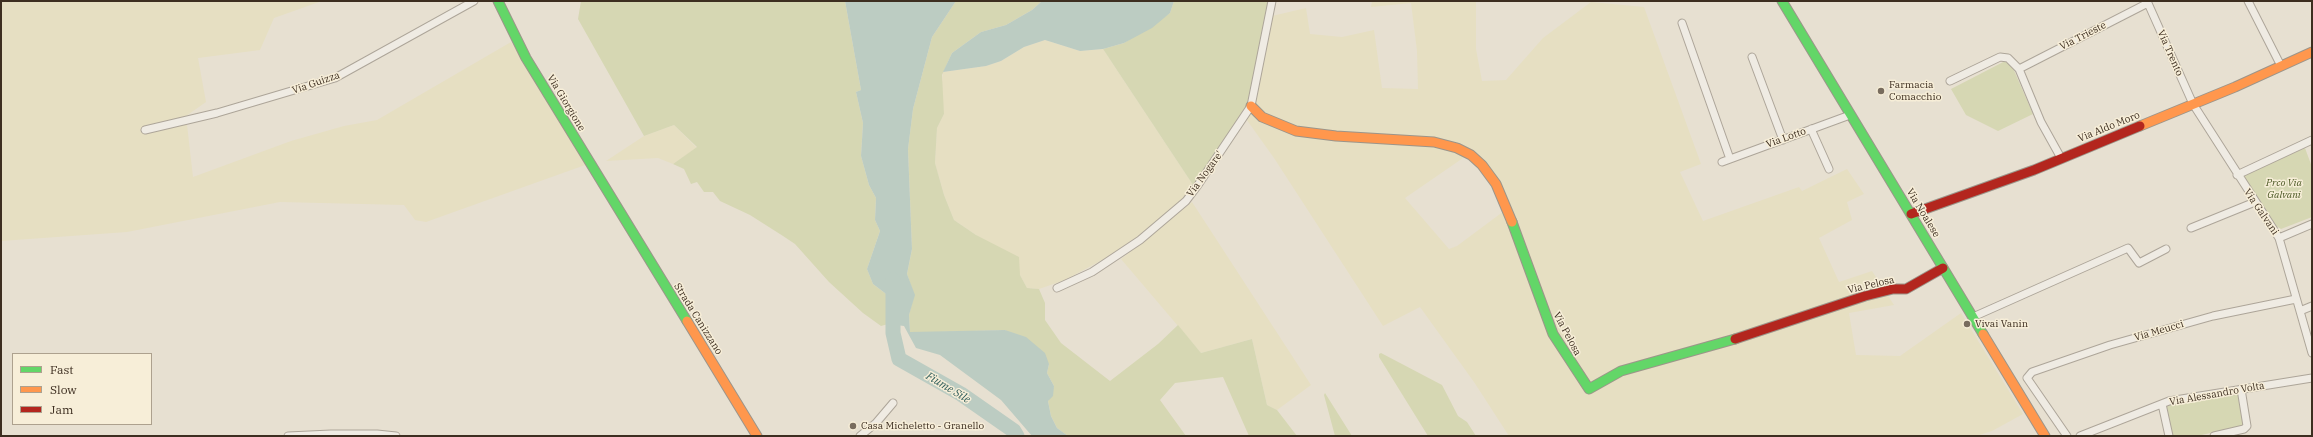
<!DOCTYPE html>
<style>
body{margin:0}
#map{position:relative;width:2313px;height:437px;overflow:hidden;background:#e7e0d1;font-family:"IBM Plex Serif",serif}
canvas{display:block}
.frame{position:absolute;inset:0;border:2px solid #3d2e20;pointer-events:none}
.legend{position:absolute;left:12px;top:353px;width:140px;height:72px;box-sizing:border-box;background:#f7eed8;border:1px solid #ada18e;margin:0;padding:5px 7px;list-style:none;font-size:12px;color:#3d2e20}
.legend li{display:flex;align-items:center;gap:8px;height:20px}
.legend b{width:20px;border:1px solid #ada18e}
</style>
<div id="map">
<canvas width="2313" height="437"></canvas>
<div class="frame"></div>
<ul class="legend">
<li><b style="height:5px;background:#63d668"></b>Fast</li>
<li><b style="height:5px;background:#ff974d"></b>Slow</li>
<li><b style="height:5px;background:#b3261e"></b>Jam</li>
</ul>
</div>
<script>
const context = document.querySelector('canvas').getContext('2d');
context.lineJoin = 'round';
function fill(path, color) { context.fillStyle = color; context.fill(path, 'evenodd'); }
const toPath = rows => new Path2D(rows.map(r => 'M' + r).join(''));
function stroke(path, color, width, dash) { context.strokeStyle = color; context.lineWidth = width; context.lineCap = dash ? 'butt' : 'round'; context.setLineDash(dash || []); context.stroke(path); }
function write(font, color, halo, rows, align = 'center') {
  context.font = font + ' "IBM Plex Serif",serif'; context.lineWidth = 3; context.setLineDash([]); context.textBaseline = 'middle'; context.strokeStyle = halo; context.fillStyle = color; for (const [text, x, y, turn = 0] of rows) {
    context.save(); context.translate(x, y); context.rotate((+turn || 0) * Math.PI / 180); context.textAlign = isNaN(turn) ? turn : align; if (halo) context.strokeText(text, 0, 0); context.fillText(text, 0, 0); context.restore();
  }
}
fill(toPath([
 [1,1,322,1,274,18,260,50,198,58,206,102,186,116,193,177,291,141,344,126,377,120,511,42,588,164,426,222,415,220,404,205,280,202,127,232,1,241],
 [1372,1,1476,1,1476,49,1482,81,1506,80,1543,38,1591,2,1644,7,1701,164,1680,172,1703,221,1799,187,1802,191,1847,169,1864,194,1847,202,1852,220,1819,238,1839,282,1872,271,1894,305,1849,313,1856,355,1900,356,1961,313,2023,414,1992,431,1976,436,1509,436,1474,382,1420,307,1383,326,1274,158,1244,116,1272,16,1306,8,1310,34,1342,37,1374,30,1382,88,1418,89,1417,51,1411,3,1371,7],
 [1466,156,1486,176,1496,191,1504,211,1457,246,1449,249,1405,198],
 [1045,40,1080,51,1103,49,1195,188,1142,234,1104,259,1065,280,1039,289,1027,288,1020,275,976,235,954,220,944,195,935,163,937,128,944,114,941,92,943,72,986,66,1001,61,1024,47],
 [674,125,697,148,673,164,658,158,606,161,644,136],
 [1192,202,1311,385,1277,410,1267,405,1252,339,1201,353,1121,259]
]), '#e6dfc2');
fill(toPath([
 [581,1,845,1,861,90,856,92,863,123,861,156,869,185,876,198,875,220,880,231,867,269,873,284,894,300,892,309,887,314,888,324,881,326,863,313,829,282,795,244,783,236,750,215,720,201,713,192,704,192,697,182,691,184,684,169,673,164,697,147,674,125,644,136,578,19],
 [956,1,1042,1,1032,10,1006,25,981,32,952,53,942,75,944,114,937,128,935,163,944,195,954,220,976,235,1019,257,1020,275,1027,288,1039,289,1045,303,1045,320,1061,343,1110,381,1158,344,1178,325,1201,353,1252,339,1267,405,1277,410,1297,436,1249,436,1223,377,1175,383,1160,400,1186,436,1068,436,1057,428,1051,416,1048,401,1054,386,1047,373,1049,364,1005,330,910,333,909,315,914,295,907,274,912,249,908,149,913,109,932,37],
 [1174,1,1276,1,1253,99,1195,188,1103,49,1124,43,1170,13],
 [2009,59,2033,114,1998,131,1966,115,1951,89],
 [2305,148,2312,167,2312,217,2281,229,2273,224,2243,175],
 [1381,353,1442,385,1458,416,1467,422,1476,436,1428,436,1379,357,1379,354],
 [2240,392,2245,423,2242,426,2197,436,2171,436,2165,406],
 [1325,393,1352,436,1335,436,1324,395]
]), '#d6d7b3');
fill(toPath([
 [845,1,956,1,932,37,913,109,908,149,912,249,907,274,915,295,909,315,910,332,1005,330,1026,337,1045,353,1049,364,1047,373,1054,386,1053,396,1048,401,1051,416,1057,428,1068,436,1032,436,1001,400,940,355,916,348,904,326,888,324,887,314,892,309,894,300,873,284,867,269,880,231,875,220,876,198,869,185,861,156,863,123,856,92,861,90],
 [1042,1,1174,1,1170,13,1152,28,1124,43,1103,49,1080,51,1045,40,1024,47,1001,61,986,66,943,72,952,53,981,32,1006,25,1032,10]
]), '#bcccc2');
stroke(toPath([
 [893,280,893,333,899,359,961,394,1014,431,1017,436]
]), '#bcccc2', 15);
const street = toPath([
 [2147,1,2193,104,2279,238,2312,353],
 [2248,1,2281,66],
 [1682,23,1730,159],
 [1752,57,1783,140],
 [2019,69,2148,3],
 [1950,81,2000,57,2008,58,2019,69,2041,122,2061,158],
 [1811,129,1829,169],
 [145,130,217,113,335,78,474,1],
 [1722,162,1850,115],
 [2237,175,2312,140],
 [2191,228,2255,202],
 [2279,238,2312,224],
 [1057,288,1092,272,1140,240,1186,201,1198,185,1251,106,1272,1],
 [2300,311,2312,306],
 [1973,317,2128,248,2139,263,2166,249],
 [2027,378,2032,372,2110,345,2213,316,2296,299],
 [2027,378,2067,436],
 [2162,404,2169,436],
 [288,436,331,434,377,434,396,436],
 [860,436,876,423,893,403],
 [2080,436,2169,401,2312,378],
 [2214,436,2244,429,2247,426,2241,389]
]);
const fast = toPath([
 [498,1,526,58,687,321],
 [1782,1,1983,334],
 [1512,222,1553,334,1589,389,1621,371,1735,339]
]);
const slow = toPath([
 [1251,106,1262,117,1296,131,1336,136,1434,142,1457,148,1471,155,1482,165,1496,184,1512,222],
 [2140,126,2235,87,2312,52],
 [687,321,757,436],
 [1983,334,2045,436]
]);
const jam = toPath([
 [1911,214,2034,170,2140,126],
 [1735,339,1865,296,1893,289,1906,289,1943,268]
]);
stroke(street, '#ada599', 9);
stroke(fast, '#9c958a', 11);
stroke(slow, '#9c958a', 11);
stroke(jam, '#9c958a', 11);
stroke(street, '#efebe3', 7);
stroke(fast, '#63d668', 9);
stroke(slow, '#ff974d', 9);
stroke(jam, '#b3261e', 9);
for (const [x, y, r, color] of [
 [1881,91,4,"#786c5e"],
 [1967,324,4,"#786c5e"],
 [853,426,4,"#786c5e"]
]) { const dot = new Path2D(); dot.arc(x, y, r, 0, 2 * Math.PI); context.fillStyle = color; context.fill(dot); stroke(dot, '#f7eed8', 1.5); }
write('10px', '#3d2e20', '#f7eed8', [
 ["Via Trieste",2083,36,-27],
 ["Via Trento",2170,53,66],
 ["Via Guizza",316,83,-19],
 ["Via Giorgione",566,103,59],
 ["Via Aldo Moro",2109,127,-22],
 ["Via Lotto",1786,138,-20],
 ["Via Nogare'",1205,174,-54],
 ["Via Galvani",2261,212,56],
 ["Via Noalese",1923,213,59],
 ["Via Pelosa",1871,285,-13],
 ["Strada Canizzano",698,319,58],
 ["Via Meucci",2159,331,-16],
 ["Via Pelosa",1567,334,62],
 ["Via Alessandro Volta",2217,394,-10]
]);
write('10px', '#3d2e20', '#f7eed8', [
 ["Farmacia",1889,85],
 ["Comacchio",1889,97],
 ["Vivai Vanin",1975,324],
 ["Casa Micheletto - Granello",861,426]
], 'left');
write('italic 10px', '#4d5a26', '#f7eed8', [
 ["Prco Via",2284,183],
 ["Galvani",2284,195]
]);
write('italic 11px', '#2f5d5a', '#f7eed8', [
 ["Fiume Sile",948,388,31]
]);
</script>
